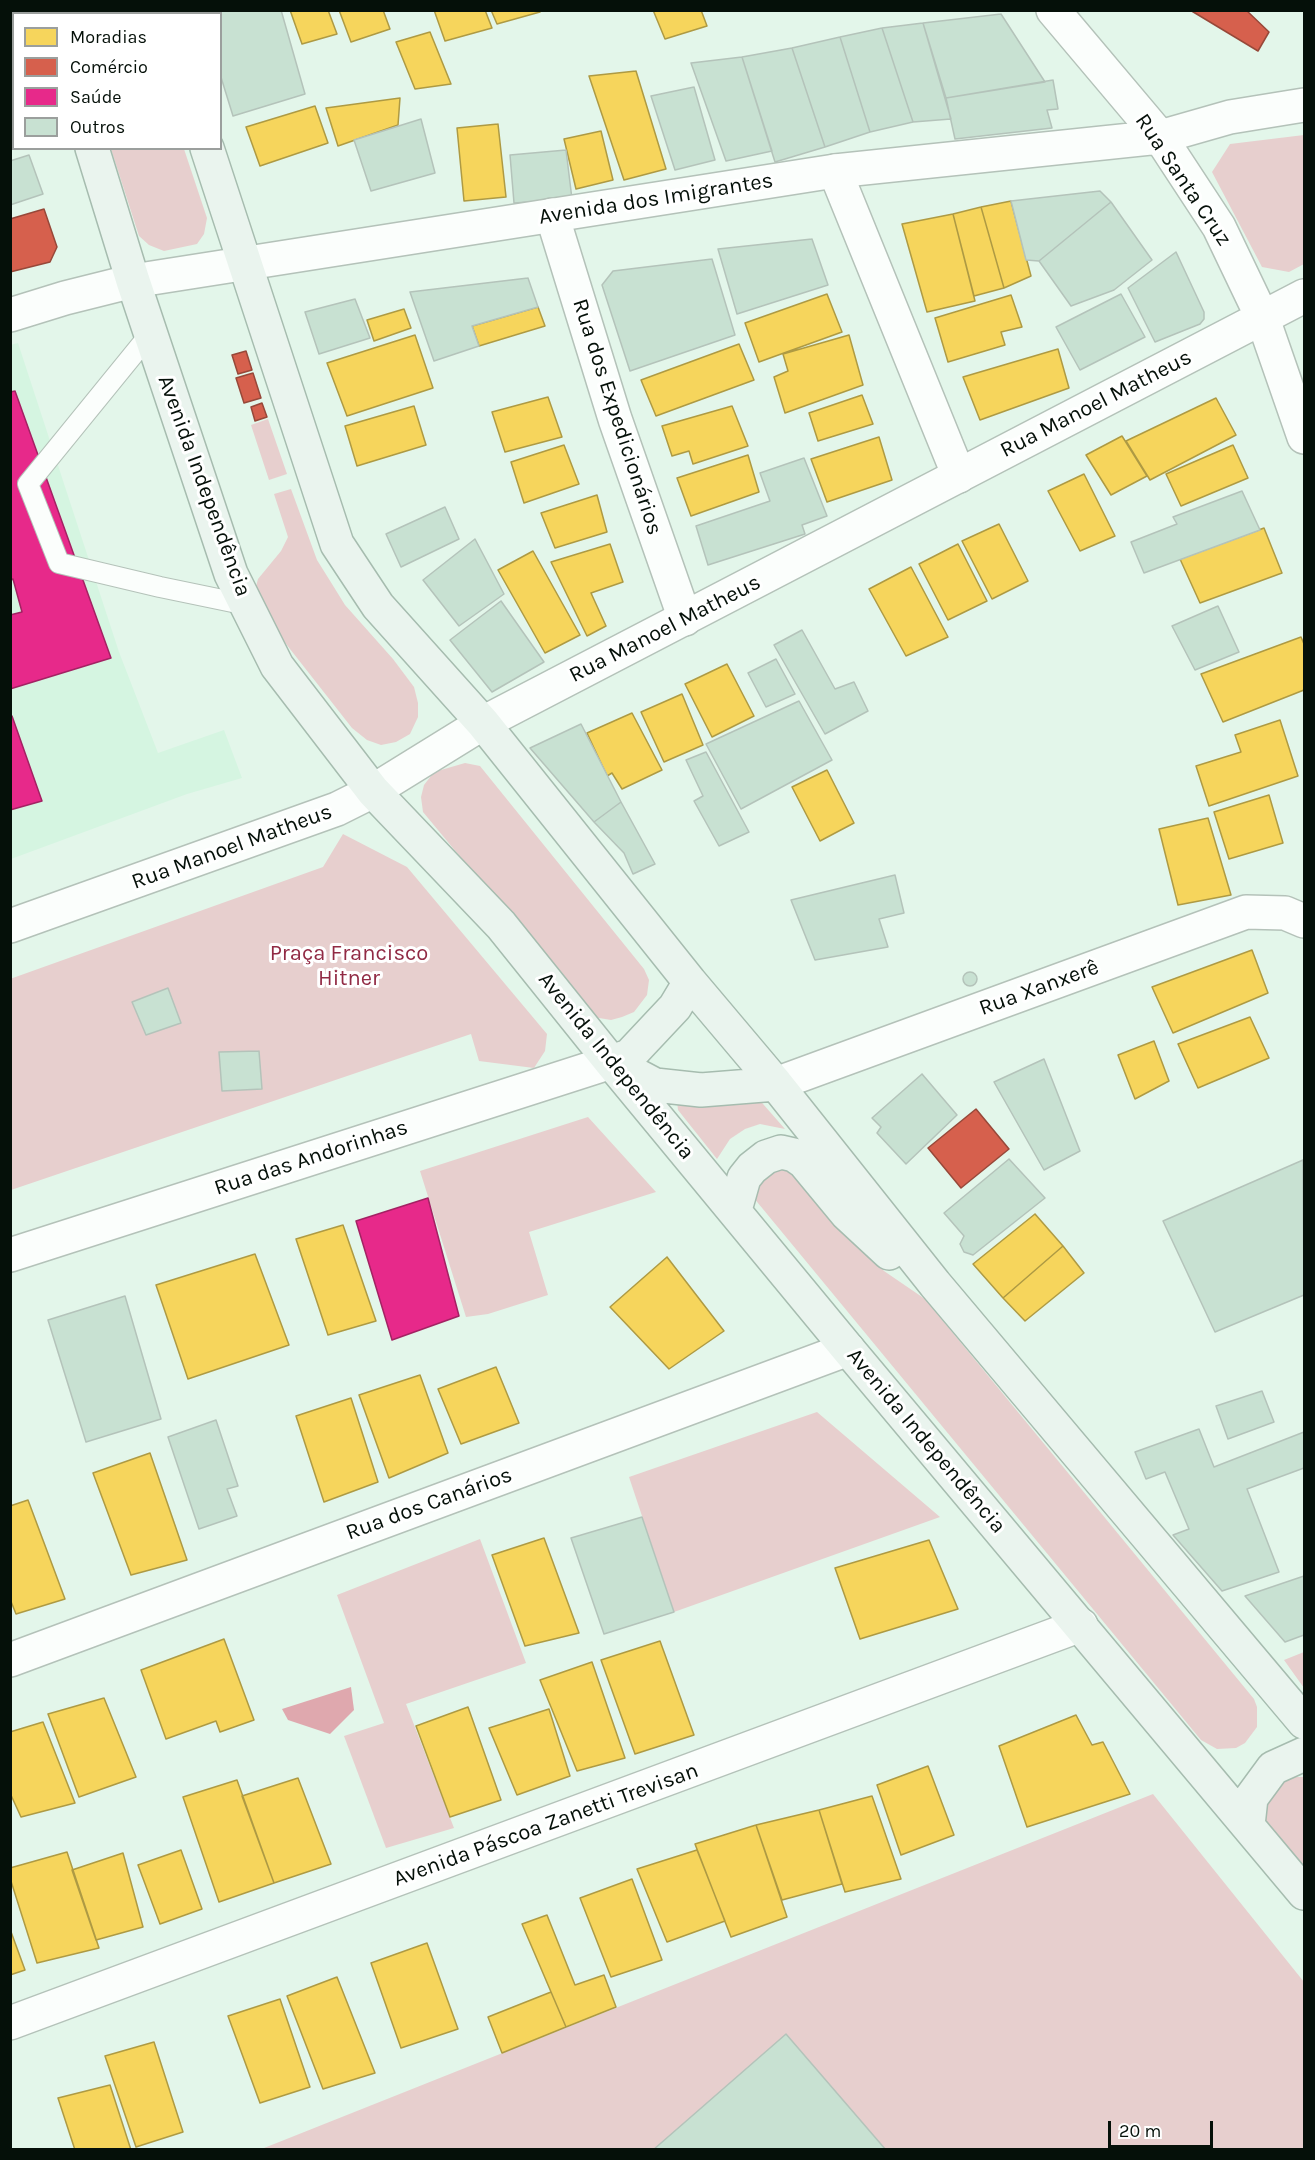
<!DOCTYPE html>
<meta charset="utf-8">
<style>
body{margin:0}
#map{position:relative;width:1315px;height:2160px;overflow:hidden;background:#e3f6ea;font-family:Karla,sans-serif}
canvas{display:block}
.frame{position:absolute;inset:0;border:12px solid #051009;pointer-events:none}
.legend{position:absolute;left:12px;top:12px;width:210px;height:138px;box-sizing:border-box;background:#fff;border:2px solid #9b9f9d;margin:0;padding:8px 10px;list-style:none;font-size:18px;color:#051009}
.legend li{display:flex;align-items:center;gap:12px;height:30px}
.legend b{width:30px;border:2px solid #9b9f9d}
.scale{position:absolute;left:1108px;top:2121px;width:105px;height:27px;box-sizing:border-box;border:3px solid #051009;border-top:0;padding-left:8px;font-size:18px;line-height:21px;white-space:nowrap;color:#051009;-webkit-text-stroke:4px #fff;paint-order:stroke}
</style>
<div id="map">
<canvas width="1315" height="2160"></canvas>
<div class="frame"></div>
<ul class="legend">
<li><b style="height:16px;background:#f6d55c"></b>Moradias</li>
<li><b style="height:16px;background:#d6604d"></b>Comércio</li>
<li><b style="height:16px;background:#e7298a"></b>Saúde</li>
<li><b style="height:16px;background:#c8e1d2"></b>Outros</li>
</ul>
<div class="scale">20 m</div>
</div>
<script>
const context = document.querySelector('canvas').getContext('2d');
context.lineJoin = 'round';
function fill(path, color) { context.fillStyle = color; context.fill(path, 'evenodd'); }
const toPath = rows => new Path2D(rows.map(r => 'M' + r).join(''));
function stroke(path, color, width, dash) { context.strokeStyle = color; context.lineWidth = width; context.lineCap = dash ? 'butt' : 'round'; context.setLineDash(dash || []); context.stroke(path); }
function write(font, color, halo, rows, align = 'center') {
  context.font = font + ' Karla,sans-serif'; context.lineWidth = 6; context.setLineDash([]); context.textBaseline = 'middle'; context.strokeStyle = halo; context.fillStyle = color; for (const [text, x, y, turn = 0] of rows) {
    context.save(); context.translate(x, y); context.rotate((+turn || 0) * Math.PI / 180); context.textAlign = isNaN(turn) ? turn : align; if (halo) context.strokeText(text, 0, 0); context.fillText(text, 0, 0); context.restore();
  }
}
fill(toPath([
 [18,343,119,652,158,753,224,730,242,778,187,794,11,859,10,345]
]), '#d5f5e1');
fill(toPath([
 [140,10,141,13,68,14,67,11],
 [1304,135,1304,264,1289,272,1262,267,1212,172,1230,144],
 [111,149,184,149,207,218,204,234,197,244,164,251,149,245,139,236],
 [268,419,287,474,269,480,251,425],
 [291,489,317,560,332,584,345,605,393,659,414,687,418,703,418,717,410,734,396,742,381,745,367,740,352,728,268,621,255,590,258,579,281,551,288,537,274,494],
 [465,763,480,766,644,969,649,980,647,995,634,1012,622,1017,611,1020,593,1017,423,812,421,797,424,785,434,772],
 [343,834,407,867,547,1034,545,1051,534,1068,479,1061,471,1034,11,1190,10,979,323,867],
 [756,1096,785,1129,760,1124,745,1129,730,1139,717,1159,678,1110,677,1101],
 [588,1117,656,1192,529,1232,548,1295,488,1314,466,1317,420,1171],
 [771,1162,801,1172,884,1271,925,1299,1254,1699,1257,1707,1257,1727,1245,1743,1236,1748,1217,1749,1201,1740,753,1197,756,1176],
 [817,1412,940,1517,674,1612,629,1477],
 [480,1539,526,1663,406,1704,454,1828,386,1848,344,1736,384,1723,337,1595],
 [1304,1652,1304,1688,1284,1660],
 [1294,1777,1304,1777,1304,1870,1268,1826,1265,1817,1267,1805,1272,1792,1280,1782],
 [1153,1794,1304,1982,1304,2149,259,2150]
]), '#e7cfce');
fill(toPath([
 [351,1687,354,1710,330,1734,288,1720,282,1709]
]), '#dfa8ae');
const homes = toPath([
 [290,10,328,10,337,34,302,44,290,10],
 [339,10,383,10,390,29,351,42,339,10],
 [434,10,485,10,492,28,445,41,434,10],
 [491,10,539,10,540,12,497,24,491,10],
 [653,10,701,10,707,26,665,39,653,10],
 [430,32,451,84,415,89,396,42,430,32],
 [636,71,666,169,624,180,589,76,636,71],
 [400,98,398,125,338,146,326,108,400,98],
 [315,106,328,143,260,166,246,127,315,106],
 [498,124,506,197,464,201,457,128,498,124],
 [601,131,613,180,576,189,564,139,601,131],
 [1011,201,1031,276,1004,288,981,207,1011,201],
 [981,207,1004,288,974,296,953,214,981,207],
 [953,214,975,301,927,312,902,224,953,214],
 [827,294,842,332,759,362,745,323,827,294],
 [1011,295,1022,327,1001,332,1005,345,948,362,935,318,1011,295],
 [538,307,545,326,479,346,472,326,538,307],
 [404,309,411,328,374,341,367,320,404,309],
 [415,335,433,388,347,416,327,363,415,335],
 [849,335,863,385,785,413,774,377,788,371,783,354,849,335],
 [739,344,754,380,656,416,641,380,739,344],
 [1058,349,1069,388,980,420,963,377,1058,349],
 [862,395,873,424,818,441,809,413,862,395],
 [548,397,562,437,505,452,492,412,548,397],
 [1216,398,1236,435,1150,480,1126,441,1216,398],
 [414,406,426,445,357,466,345,426,414,406],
 [732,406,748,446,693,464,689,451,672,456,662,426,732,406],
 [1122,436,1147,476,1111,495,1086,455,1122,436],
 [879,437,892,480,827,502,811,459,879,437],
 [564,445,579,484,524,503,511,462,564,445],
 [1233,445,1248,478,1181,506,1166,474,1233,445],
 [748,455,759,492,691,516,677,478,748,455],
 [1084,474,1115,536,1080,551,1048,491,1084,474],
 [597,495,607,532,555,548,541,513,597,495],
 [999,524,1028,581,992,599,962,541,999,524],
 [1264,528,1282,573,1200,603,1180,559,1264,528],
 [610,544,623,582,591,593,606,626,587,636,551,562,610,544],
 [958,544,987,601,948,620,919,564,958,544],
 [533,551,580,635,545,653,498,570,533,551],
 [911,567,948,637,906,656,869,589,911,567],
 [1301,637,1304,644,1304,690,1223,722,1201,674,1301,637],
 [727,664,754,716,712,737,685,684,727,664],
 [682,694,703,745,664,762,641,712,682,694],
 [632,713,662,770,622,789,612,773,607,776,587,733,632,713],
 [1280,720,1298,776,1209,806,1196,766,1241,752,1235,735,1280,720],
 [827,770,854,823,820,841,792,787,827,770],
 [1269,795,1283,843,1229,859,1214,812,1269,795],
 [1208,818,1231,895,1178,905,1159,829,1208,818],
 [1252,950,1268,993,1173,1033,1152,987,1252,950],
 [1250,1017,1269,1058,1198,1088,1178,1044,1250,1017],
 [1154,1041,1169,1081,1135,1099,1118,1055,1154,1041],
 [1035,1214,1063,1246,1003,1298,973,1264,1035,1214],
 [343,1225,376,1321,328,1335,296,1239,343,1225],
 [1063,1246,1084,1273,1025,1321,1003,1298,1063,1246],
 [255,1254,289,1345,188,1379,156,1285,255,1254],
 [667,1257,724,1331,669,1369,610,1307,667,1257],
 [496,1367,519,1423,461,1444,438,1389,496,1367],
 [420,1375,448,1453,389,1478,359,1395,420,1375],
 [351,1398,378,1482,324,1502,296,1416,351,1398],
 [150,1453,187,1560,131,1575,93,1473,150,1453],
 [28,1500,65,1599,16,1614,10,1599,10,1506,28,1500],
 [544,1538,579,1633,525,1646,492,1555,544,1538],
 [929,1540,958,1609,860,1639,835,1568,929,1540],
 [224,1639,254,1720,220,1732,216,1721,166,1739,141,1670,224,1639],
 [660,1641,694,1735,635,1754,601,1660,660,1641],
 [592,1662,625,1758,577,1771,540,1680,592,1662],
 [104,1698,136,1777,79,1797,48,1714,104,1698],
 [468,1707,501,1800,450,1817,416,1726,468,1707],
 [549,1709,570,1776,517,1795,489,1728,549,1709],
 [1076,1715,1092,1745,1103,1742,1130,1794,1027,1827,999,1746,1076,1715],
 [43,1722,75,1803,21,1817,10,1793,10,1732,43,1722],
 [928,1766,954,1835,901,1855,877,1785,928,1766],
 [298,1778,331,1864,274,1883,242,1796,298,1778],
 [237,1780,274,1883,219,1902,183,1797,237,1780],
 [872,1796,901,1879,845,1892,819,1810,872,1796],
 [819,1810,842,1884,782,1900,756,1825,819,1810],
 [756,1825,787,1917,731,1937,695,1844,756,1825],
 [181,1850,202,1909,160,1924,138,1865,181,1850],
 [697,1850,725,1921,667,1942,637,1869,697,1850],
 [67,1852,99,1948,37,1963,10,1878,10,1868,67,1852],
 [123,1853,143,1927,96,1940,72,1870,123,1853],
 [632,1879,662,1960,611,1977,580,1898,632,1879],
 [547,1915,575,1985,604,1975,616,2007,566,2027,522,1924,547,1915],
 [10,1929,25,1970,10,1975,10,1929],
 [427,1943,458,2029,401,2048,371,1963,427,1943],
 [337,1977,375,2073,323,2089,287,1996,337,1977],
 [551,1992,566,2027,502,2053,488,2017,551,1992],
 [280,1999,310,2087,260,2103,228,2016,280,1999],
 [154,2042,183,2132,136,2147,105,2056,154,2042],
 [110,2085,131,2150,75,2150,58,2098,110,2085]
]);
fill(homes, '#f6d55c');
stroke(homes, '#ae9a43', 1.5);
const shops = toPath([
 [1190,10,1246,10,1269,32,1258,51,1190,10],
 [44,209,57,247,50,262,10,272,10,219,44,209],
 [246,351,252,370,238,374,232,355,246,351],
 [253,373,261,398,244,403,236,378,253,373],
 [262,403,267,417,255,421,251,407,262,403],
 [976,1109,1009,1149,961,1188,928,1148,976,1109]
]);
fill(shops, '#d6604d');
stroke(shops, '#974839', 1.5);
const health = toPath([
 [15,391,111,658,10,689,10,615,22,612,13,579,10,580,10,392,15,391],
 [12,716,42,801,10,810,10,717,12,716],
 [428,1198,459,1316,392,1340,356,1221,428,1198]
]);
fill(health, '#e7298a');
stroke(health, '#a32263', 1.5);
const building = toPath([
 [202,10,281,10,305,94,233,116,220,74,220,14,202,14,202,10],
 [1001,14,1045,82,946,98,923,23,1001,14],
 [923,23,951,119,913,122,882,28,923,23],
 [882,28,913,122,870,132,840,37,882,28],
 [840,37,870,132,825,147,792,48,840,37],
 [792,48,825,147,775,162,742,57,792,48],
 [742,57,772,151,726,161,691,63,742,57],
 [14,76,14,148,10,149,10,77,14,76],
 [1053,80,1058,109,1047,110,1052,128,955,139,946,98,1053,80],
 [694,87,715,160,675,170,651,96,694,87],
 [421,119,435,173,371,191,354,140,421,119],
 [566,150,572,199,514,203,510,155,566,150],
 [29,155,43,194,10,205,10,161,29,155],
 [1100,191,1111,202,1039,261,1026,260,1011,201,1100,191],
 [1111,202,1152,260,1114,290,1071,306,1039,261,1111,202],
 [812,239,828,285,737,314,718,249,812,239],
 [1176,252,1204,312,1204,319,1200,324,1155,342,1128,288,1176,252],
 [712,259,735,335,630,371,602,285,613,271,712,259],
 [528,278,538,307,472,326,479,346,434,361,410,292,528,278],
 [1121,294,1145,337,1080,370,1056,327,1121,294],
 [355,299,370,338,319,354,305,312,355,299],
 [804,458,827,516,802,525,805,534,708,565,696,526,770,501,760,473,804,458],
 [1242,491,1260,530,1144,573,1131,542,1177,524,1173,517,1242,491],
 [445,507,459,539,401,567,386,534,445,507],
 [475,539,504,594,459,626,423,580,475,539],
 [501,601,544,662,492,692,450,640,501,601],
 [1218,606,1239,652,1195,670,1172,626,1218,606],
 [802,630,835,689,854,682,868,711,825,734,774,645,802,630],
 [776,659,795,694,766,707,748,673,776,659],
 [799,701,832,760,741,809,706,744,799,701],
 [581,724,621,802,594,822,530,748,581,724],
 [706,752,749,832,719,846,694,801,703,796,686,760,706,752],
 [621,802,655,864,633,874,624,853,594,822,621,802],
 [895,875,904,913,879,919,888,947,815,960,791,900,895,875],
 '963 979a7 7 0 1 1 14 0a7 7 0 1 1-14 0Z',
 [168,988,181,1023,146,1035,132,1002,168,988],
 [259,1051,262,1089,222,1091,219,1052,259,1051],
 [1044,1059,1080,1151,1044,1170,994,1082,1044,1059],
 [922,1074,957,1115,906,1164,877,1133,881,1127,872,1118,922,1074],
 [1009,1159,1045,1198,973,1255,964,1252,960,1244,964,1236,944,1213,1009,1159],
 [1303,1160,1304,1295,1215,1332,1163,1221,1303,1160],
 [125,1296,161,1419,86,1442,48,1320,125,1296],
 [1262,1391,1274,1422,1228,1439,1216,1406,1262,1391],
 [216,1420,238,1486,227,1489,237,1516,199,1529,168,1437,216,1420],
 [1199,1429,1214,1467,1304,1432,1304,1468,1247,1489,1279,1572,1222,1591,1173,1535,1189,1529,1165,1472,1146,1479,1135,1452,1199,1429],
 [642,1517,674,1612,604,1634,571,1538,642,1517],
 [1304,1576,1304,1635,1285,1642,1245,1596,1304,1576],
 [786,2034,886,2150,653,2150,786,2034]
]);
fill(building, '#c8e1d2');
stroke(building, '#b4c3ba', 1.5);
const lane = toPath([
 [150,334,28,484,59,563,160,587,247,605]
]);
const street = toPath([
 [835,171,959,476],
 [552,215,615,419,685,619],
 [10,1660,848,1349],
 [10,2023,1081,1625]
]);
const secondary = toPath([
 [1053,10,1160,137,1219,227,1263,319,1304,437],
 [10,315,65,298,133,281,835,171,1160,137,1230,117,1304,105],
 [10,926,337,809,373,791,483,723,1304,296],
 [776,1084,1246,912,1285,913,1304,921],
 [10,1255,611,1062]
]);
const primary = toPath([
 [50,10,51,14],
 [162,10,163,14],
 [92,148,133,281,231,574,277,666,373,791,501,925,611,1062,848,1349,1304,1893],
 [207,148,337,544,378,606,483,723,690,982,776,1084,935,1284,1304,1722],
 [611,1062,629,1056,675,1007,690,982],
 [621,1067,655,1085,701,1090,776,1084],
 [735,1210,744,1178,752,1168,766,1157,781,1152,794,1155,804,1162,847,1214,889,1253],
 [1248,1825,1251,1798,1273,1768,1304,1754]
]);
stroke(lane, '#b4c2b9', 22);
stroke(street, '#b4c2b9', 36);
stroke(secondary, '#b4c2b9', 36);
stroke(primary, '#a6bcaf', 36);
stroke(lane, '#fbfefc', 20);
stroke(street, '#fbfefc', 33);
stroke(secondary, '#fbfefc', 33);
stroke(primary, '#eaf4ee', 33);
write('22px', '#051009', '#fff', [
 ["Rua Santa Cruz",1183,180,56],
 ["Avenida dos Imigrantes",656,199,-9],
 ["Rua Manoel Matheus",1096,404,-27],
 ["Rua dos Expedicionários",617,417,72],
 ["Avenida Independência",204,486,70],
 ["Rua Manoel Matheus",665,629,-27],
 ["Rua Manoel Matheus",232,847,-20],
 ["Rua Xanxerê",1039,988,-20],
 ["Avenida Independência",616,1066,51],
 ["Rua das Andorinhas",311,1158,-18],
 ["Avenida Independência",926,1441,50],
 ["Rua dos Canários",429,1504,-20],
 ["Avenida Páscoa Zanetti Trevisan",546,1825,-20]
]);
write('22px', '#912a44', '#fff', [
 ["Praça Francisco",349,954],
 ["Hitner",349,979]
]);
</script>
